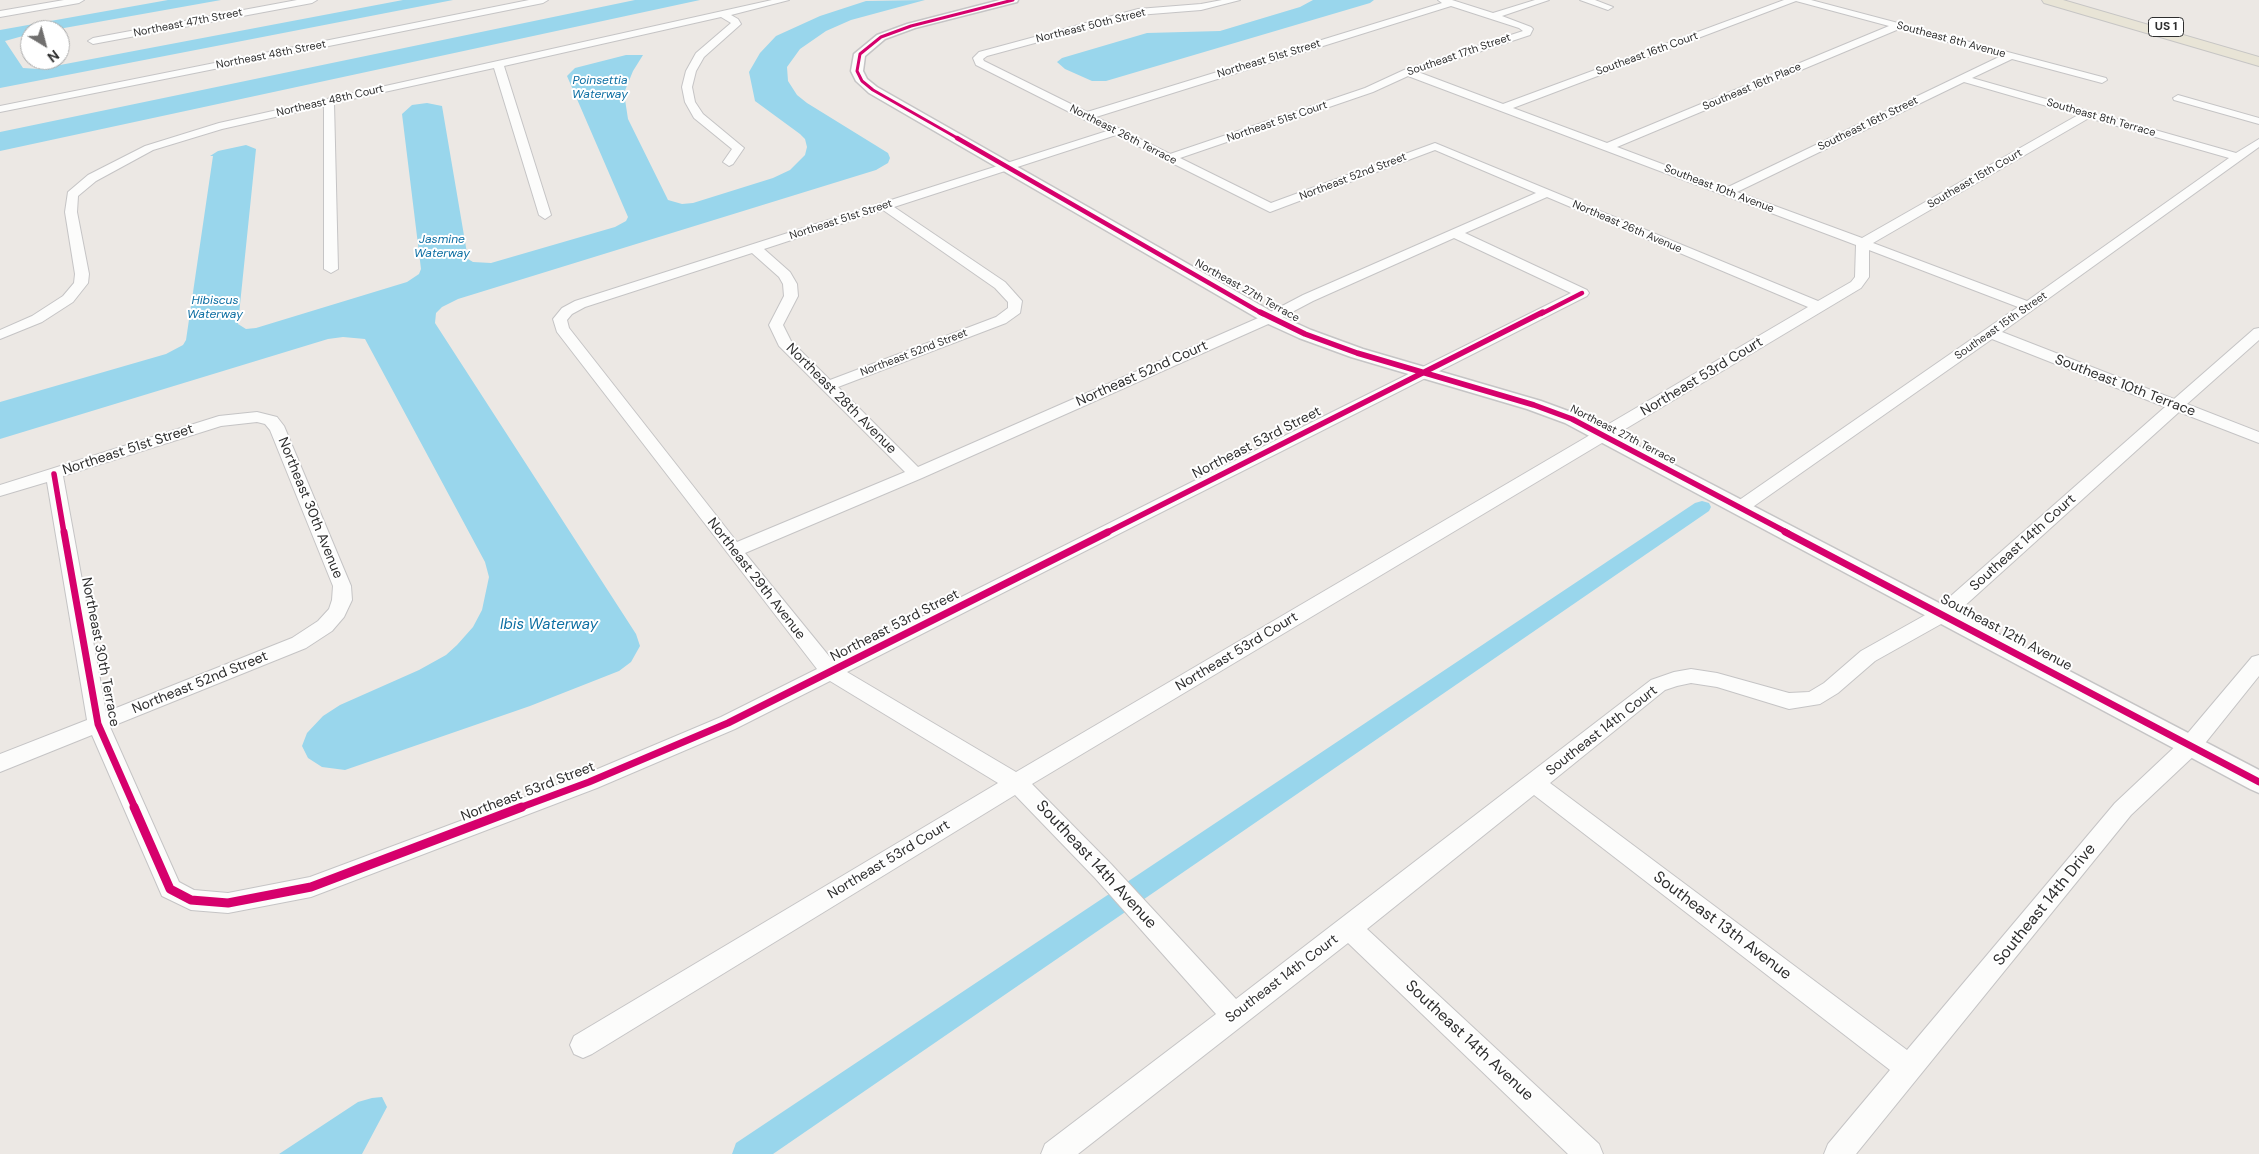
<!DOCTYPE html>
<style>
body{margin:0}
#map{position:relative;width:2259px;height:1154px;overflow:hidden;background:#ece8e4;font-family:"DM Sans",sans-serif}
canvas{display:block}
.north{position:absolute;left:20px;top:20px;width:50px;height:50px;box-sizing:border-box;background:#fff;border:1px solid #ababab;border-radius:50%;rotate:143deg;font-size:14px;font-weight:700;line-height:20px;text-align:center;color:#2e2e2e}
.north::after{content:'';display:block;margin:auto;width:18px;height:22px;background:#706f6e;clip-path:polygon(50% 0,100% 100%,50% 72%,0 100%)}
</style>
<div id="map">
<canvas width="2259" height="1154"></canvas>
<div class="north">N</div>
</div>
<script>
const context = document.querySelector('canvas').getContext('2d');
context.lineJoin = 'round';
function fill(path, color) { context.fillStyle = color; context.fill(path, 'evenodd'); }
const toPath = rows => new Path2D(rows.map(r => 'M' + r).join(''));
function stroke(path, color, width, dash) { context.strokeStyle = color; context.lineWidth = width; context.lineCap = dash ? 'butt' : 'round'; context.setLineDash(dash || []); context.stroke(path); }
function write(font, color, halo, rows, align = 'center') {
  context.font = font + ' "DM Sans",sans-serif'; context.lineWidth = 4; context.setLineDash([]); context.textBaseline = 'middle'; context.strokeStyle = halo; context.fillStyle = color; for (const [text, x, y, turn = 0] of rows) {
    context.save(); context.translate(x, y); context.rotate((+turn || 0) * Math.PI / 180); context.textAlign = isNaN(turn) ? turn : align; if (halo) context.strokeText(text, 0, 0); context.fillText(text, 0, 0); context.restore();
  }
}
fill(toPath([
 [168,0,221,0,53,30,30,30,30,34,5,41,23,68,39,69,403,0,453,0,0,88,0,30],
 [635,0,700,0,0,151,0,132],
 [925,0,851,20,826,31,800,49,787,67,788,81,797,95,807,103,888,153,890,158,888,163,876,170,458,299,442,307,436,313,435,323,636,634,640,646,631,662,619,671,530,706,345,770,322,767,308,758,302,746,307,733,323,716,340,705,419,670,446,655,457,645,473,627,482,610,489,577,485,562,365,339,343,337,328,339,0,439,0,402,166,354,183,345,186,340,213,156,210,156,218,151,246,145,256,149,238,324,246,329,256,328,407,282,419,274,421,269,402,114,412,105,427,103,442,106,468,259,473,262,491,263,615,227,626,221,628,217,567,76,575,68,626,55,643,55,633,71,624,93,628,119,668,200,682,204,693,203,773,178,790,170,805,155,807,147,805,139,800,134,755,101,749,72,760,53,776,36,820,16,866,1],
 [1313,0,1374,0,1370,3,1106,81,1092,81,1065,69,1057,62,1062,58,1147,33,1220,31,1300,7],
 [382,1097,387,1107,362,1154,279,1154,358,1102,372,1098]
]), '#99d6ec');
fill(toPath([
 [1702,501,1709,503,1711,507,1709,511,773,1154,732,1154,736,1143,1695,503,1702,501]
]), '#99d6ec');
const minor = toPath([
 [64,0,84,0,79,3,0,17,0,11,64,0],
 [297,0,317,0,312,3,93,44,88,41,93,38,297,0],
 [529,0,548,0,543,3,0,112,0,106,529,0],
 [772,0,789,0,731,15,738,19,741,24,704,57,696,71,692,87,695,102,703,114,744,148,733,164,729,166,723,162,732,149,694,118,685,102,682,87,686,71,696,53,731,23,721,17,504,66,551,215,545,219,539,215,494,68,334,103,338,269,331,273,324,269,324,106,222,129,153,150,96,181,78,196,77,212,89,274,88,283,73,302,42,322,0,339,0,330,32,316,63,296,74,283,75,274,65,212,68,192,88,175,145,146,219,123,772,0],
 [1222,0,1240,0,1201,10,1138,15,987,56,983,59,984,61,1087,112,1442,3,1438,0,1452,0,1493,13,1535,0,1549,0,1502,16,1531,27,1533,29,1530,35,1418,72,1503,104,1784,0,1811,0,2106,78,2107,80,2102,83,2012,59,1972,78,2236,153,2259,139,2259,147,2002,332,2174,399,2254,329,2259,328,2259,340,2187,404,2259,432,2259,443,2179,412,1950,619,1875,661,1838,693,1820,704,1789,709,1717,687,1691,683,1677,686,1665,690,1550,783,1907,1050,2115,803,2182,740,2252,657,2259,655,2259,676,2198,752,2131,815,1856,1154,1824,1154,1828,1144,1890,1070,1534,795,1367,929,1599,1144,1603,1154,1568,1154,1348,943,1078,1154,1041,1154,1045,1144,1216,1014,1095,878,1015,795,592,1054,583,1058,574,1054,570,1045,574,1036,998,783,830,681,735,729,597,788,311,897,228,913,191,910,162,896,92,735,0,772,0,754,87,720,47,482,0,496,0,485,219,416,257,412,277,417,284,426,351,586,352,600,344,617,332,631,306,648,110,727,179,882,194,890,228,893,310,877,581,776,721,717,817,669,557,332,553,319,562,308,575,301,1107,131,976,65,973,58,979,52,1138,9,1201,4,1222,0],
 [1796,1,1889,26,1607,143,1513,108,1796,1],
 [1451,6,1519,28,1523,31,1404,70,1365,88,1170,154,1096,117,1451,6],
 [1899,29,2001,56,1726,188,1617,147,1899,29],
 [1408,76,1856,245,1855,277,1851,282,1818,301,1435,143,1271,203,1180,158,1373,92,1408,76],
 [1964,82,2078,115,1862,238,1737,192,1964,82],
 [2089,118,2229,158,2027,301,1873,243,2089,118],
 [1116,135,1270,212,1435,150,1536,193,1303,295,1265,315,918,467,838,387,1006,323,1020,313,1022,301,1005,282,894,207,1116,135],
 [1547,197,1808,307,1016,772,847,672,1587,296,1589,293,1587,290,1465,233,1547,197],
 [883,210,995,288,1008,302,1008,308,996,317,830,380,791,341,783,325,798,296,797,284,790,272,764,249,883,210],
 [1454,238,1571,293,833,661,745,553,922,478,1275,321,1313,301,1454,238],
 [1869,250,2018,307,1735,503,1732,507,1735,511,1741,513,1747,511,1992,339,2165,407,1936,609,1861,651,1824,683,1809,692,1789,693,1717,673,1691,669,1674,672,1651,680,1236,999,1111,864,1032,784,1861,288,1869,277,1869,250],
 [752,253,779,277,783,284,784,296,769,325,779,346,905,472,737,542,569,328,567,320,572,314,585,307,752,253],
 [257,422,265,424,270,430,333,586,332,600,329,609,318,621,292,638,106,712,63,476,221,426,257,422],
 [1580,0,1595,0,1613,7,1608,10,1580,0],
 [2178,95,2259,118,2259,124,2174,100,2173,98,2178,95]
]);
const tertiary = toPath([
 [1000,0,1018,0,1017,2,915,28,885,39,865,56,863,71,867,79,877,87,1276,314,1311,330,1363,349,1541,401,1579,415,2259,770,2259,793,2250,789,1565,423,1527,409,1351,357,1299,338,1264,322,869,93,856,81,851,71,854,54,877,35,907,24,1000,0]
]);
const primary = toPath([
 [2042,0,2063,0,2259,57,2259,66,2044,3,2042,0]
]);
stroke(minor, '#c5c4c5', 2);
stroke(tertiary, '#c5c4c5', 3);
stroke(primary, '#c6c5c4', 2);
fill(minor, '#fcfcfb');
fill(tertiary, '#fcfcfb');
fill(primary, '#e8e4d6');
stroke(toPath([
 [959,139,873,90,862,81,857,71,860,54,881,37,911,26,1013,0]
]), '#d6006c', 3);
stroke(toPath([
 [957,138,1263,314],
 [1541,314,1582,293]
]), '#d6006c', 4.5);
stroke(toPath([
 [1260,312,1305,334,1357,353,1534,405,1572,419,1788,533],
 [54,474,64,533],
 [1106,533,1543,312]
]), '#d6006c', 5.5);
stroke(toPath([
 [64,532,98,724,135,808],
 [1785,532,2259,782],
 [519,808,589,782,728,723,1108,532]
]), '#d6006c', 7);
stroke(toPath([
 [134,807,170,889,191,900,228,903,311,887,522,807]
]), '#d6006c', 9);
write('11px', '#2e2e2e', '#fff', [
 ["Northeast 47th Street",188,23,-11],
 ["Northeast 50th Street",1091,26,-14],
 ["Southeast 8th Avenue",1951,40,15],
 ["Southeast 16th Court",1647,54,-20],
 ["Northeast 48th Street",271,55,-11],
 ["Southeast 17th Street",1459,55,-19],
 ["Northeast 51st Street",1269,59,-17],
 ["Southeast 16th Place",1752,87,-23],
 ["Northeast 48th Court",330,101,-13],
 ["Southeast 8th Terrace",2101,118,16],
 ["Northeast 51st Court",1277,122,-19],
 ["Southeast 16th Street",1868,124,-26],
 ["Northeast 26th Terrace",1123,135,27],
 ["Northeast 52nd Street",1353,177,-21],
 ["Southeast 15th Court",1975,179,-30],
 ["Southeast 10th Avenue",1719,189,21],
 ["Northeast 51st Street",841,220,-18],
 ["Northeast 26th Avenue",1627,227,23],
 ["Northeast 27th Terrace",1247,291,29],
 ["Southeast 15th Street",2001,326,-35],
 ["Northeast 52nd Street",914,353,-21],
 ["Northeast 27th Terrace",1623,435,27]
]);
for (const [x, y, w] of [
 [2166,27,35]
]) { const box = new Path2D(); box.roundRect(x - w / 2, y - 9.5, w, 19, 4); context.fillStyle = '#fff'; context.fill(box); stroke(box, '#2e2e2e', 1); }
write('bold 12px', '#2e2e2e', null, [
 ["US 1",2166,27]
]);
write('italic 12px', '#0d6fa3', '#fff', [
 ["Poinsettia",600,81],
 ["Waterway",600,95],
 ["Jasmine",442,240],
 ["Waterway",442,254],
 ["Hibiscus",215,301],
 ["Waterway",215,315]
]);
write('14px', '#2e2e2e', '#fff', [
 ["Northeast 52nd Court",1142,374,-24],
 ["Northeast 53rd Court",1702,377,-31],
 ["Southeast 10th Terrace",2125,386,21],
 ["Northeast 28th Avenue",841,399,45],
 ["Northeast 53rd Street",1257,443,-27],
 ["Northeast 51st Street",128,450,-18],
 ["Northeast 30th Avenue",310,508,68],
 ["Southeast 14th Court",2023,543,-42],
 ["Northeast 29th Avenue",756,579,52],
 ["Northeast 53rd Street",895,626,-27],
 ["Southeast 12th Avenue",2006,633,28],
 ["Northeast 30th Terrace",100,652,79],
 ["Northeast 53rd Court",1237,652,-31],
 ["Northeast 52nd Street",200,683,-22],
 ["Southeast 14th Court",1602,731,-38],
 ["Northeast 53rd Street",528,792,-21],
 ["Northeast 53rd Court",889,860,-31],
 ["Southeast 14th Court",1282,979,-37]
]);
write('italic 15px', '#0d6fa3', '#fff', [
 ["Ibis Waterway",549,625]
]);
write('16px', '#2e2e2e', '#fff', [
 ["Southeast 14th Avenue",1096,865,47],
 ["Southeast 14th Drive",2045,905,-51],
 ["Southeast 13th Avenue",1722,926,37],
 ["Southeast 14th Avenue",1469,1041,43]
]);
</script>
